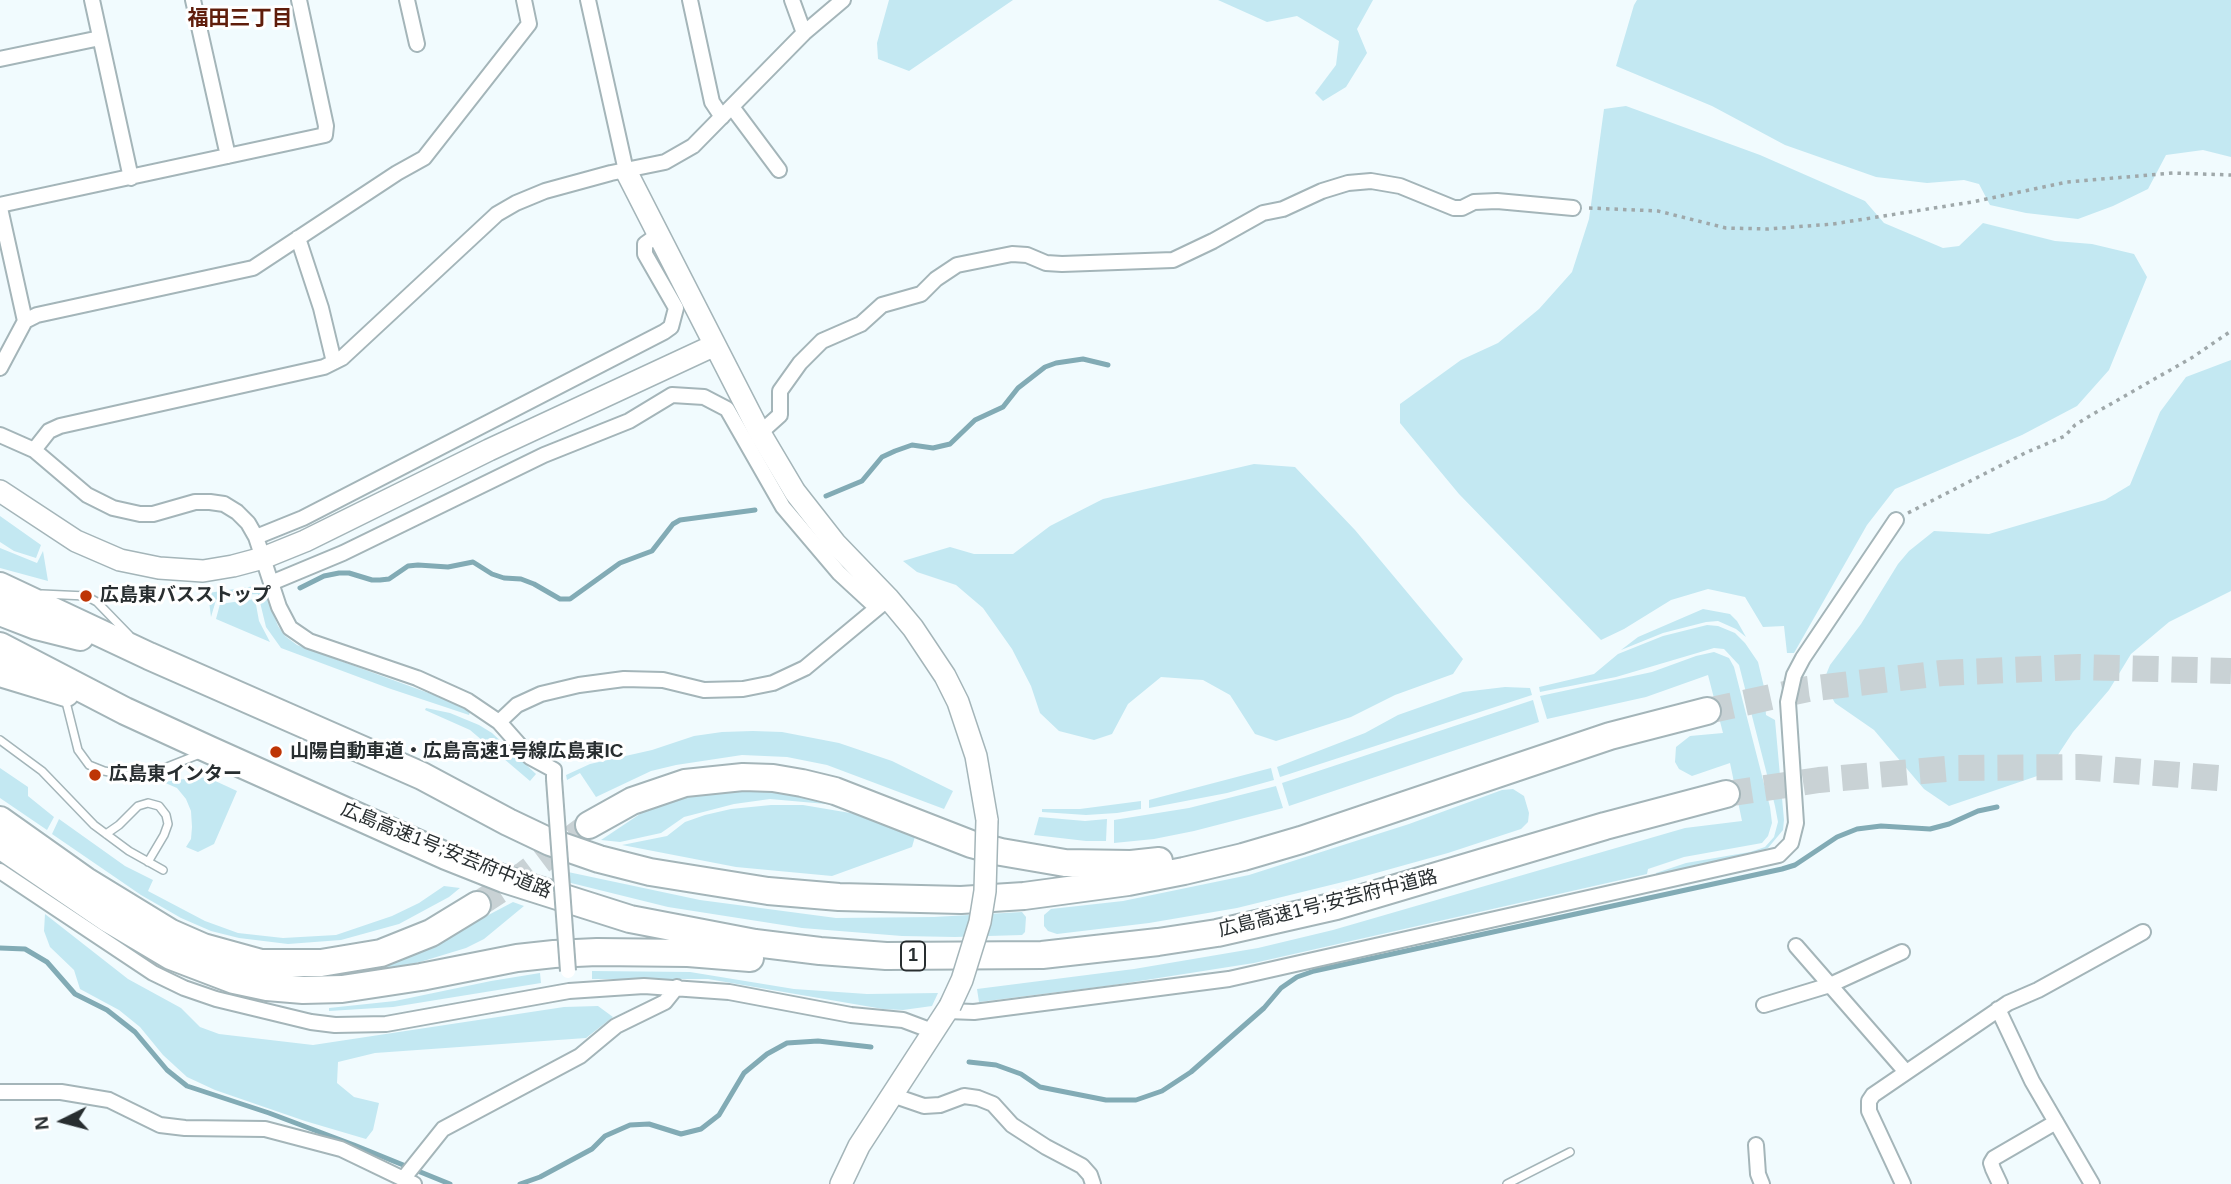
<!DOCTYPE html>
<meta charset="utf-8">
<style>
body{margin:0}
#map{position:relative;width:2231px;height:1184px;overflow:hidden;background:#f1fbfe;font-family:Arial,sans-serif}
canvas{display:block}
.north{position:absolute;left:28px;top:1086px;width:70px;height:70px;-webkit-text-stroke:5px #fff;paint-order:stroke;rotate:264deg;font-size:19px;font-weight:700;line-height:28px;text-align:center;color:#282e30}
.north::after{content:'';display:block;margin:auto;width:24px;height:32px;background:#282e30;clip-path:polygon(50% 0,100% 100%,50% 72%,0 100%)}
</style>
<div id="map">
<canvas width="2231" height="1184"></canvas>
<div class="north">N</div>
</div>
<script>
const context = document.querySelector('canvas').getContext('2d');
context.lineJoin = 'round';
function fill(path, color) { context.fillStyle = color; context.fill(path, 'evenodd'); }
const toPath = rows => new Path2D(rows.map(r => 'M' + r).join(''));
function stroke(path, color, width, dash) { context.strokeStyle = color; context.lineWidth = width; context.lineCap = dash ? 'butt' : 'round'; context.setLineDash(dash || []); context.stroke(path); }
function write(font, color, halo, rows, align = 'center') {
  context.font = font + ' Arial,"Noto Sans JP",sans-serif'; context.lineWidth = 6; context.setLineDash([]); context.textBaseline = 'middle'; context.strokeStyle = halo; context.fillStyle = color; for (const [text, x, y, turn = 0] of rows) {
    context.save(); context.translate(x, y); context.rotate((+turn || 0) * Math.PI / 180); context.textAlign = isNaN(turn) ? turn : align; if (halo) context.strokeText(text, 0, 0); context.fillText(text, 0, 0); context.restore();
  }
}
fill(toPath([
 [889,0,1013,0,909,71,878,59,877,43],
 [1218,0,1373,0,1357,29,1367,53,1346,87,1323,101,1315,93,1336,65,1339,41,1297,16,1267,22],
 [1637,0,2231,0,2231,157,2203,150,2166,155,2148,189,2113,206,2078,219,2026,213,1990,205,1979,184,1964,180,1927,183,1876,177,1785,145,1712,106,1616,66,1634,5],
 [1626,106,1760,155,1865,201,1884,223,1943,248,1959,246,1983,223,2055,241,2092,244,2134,254,2147,277,2109,370,2077,406,2022,435,1895,489,1867,525,1794,653,1787,653,1784,626,1763,627,1745,597,1708,589,1671,600,1624,629,1601,640,1459,494,1400,423,1400,404,1461,360,1498,343,1539,309,1572,272,1589,219,1604,109],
 [2231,360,2231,591,2169,622,2131,654,2109,690,2073,732,2046,773,1949,806,1924,789,1874,730,1835,703,1823,682,1830,665,1861,624,1898,564,1909,551,1934,531,1989,534,2105,500,2130,485,2160,412,2186,377],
 [1254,464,1295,467,1355,530,1463,659,1453,674,1395,695,1351,717,1276,741,1255,734,1230,695,1203,680,1161,677,1128,704,1112,734,1094,740,1059,731,1040,713,1031,686,1012,649,983,608,956,585,917,572,903,561,950,547,974,554,1013,554,1050,526,1103,499],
 [0,516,41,545,36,558,14,551,0,542],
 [0,548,37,563,43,551,48,581,0,568],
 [262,585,278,626,285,636,297,645,445,699,470,712,469,715,388,688,281,648,266,627,258,594,220,596,216,600,211,617,208,593],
 [255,599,259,621,270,642,216,619,220,604],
 [1703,609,1730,614,1737,621,1746,637,1736,629,1718,621,1706,622,1663,633,1621,650,1638,637],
 [1707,625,1718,626,1735,633,1745,643,1758,662,1764,687,1766,715,1775,720,1784,820,1783,830,1768,848,1750,855,1656,875,1656,873,1686,863,1750,852,1765,847,1774,837,1778,822,1775,806,1739,665,1724,649,1714,648,1616,677,1540,692,1539,687,1594,674,1618,654,1663,636],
 [1714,652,1729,658,1734,667,1770,807,1772,823,1768,836,1762,843,1684,857,1648,869,1647,874,1254,963,1114,985,979,1002,977,989,1134,969,1258,948,1333,930,1685,828,1742,821,1730,763,1692,776,1679,769,1675,762,1676,747,1690,736,1723,733,1708,675,1646,697,1547,719,1540,696,1652,672,1696,656],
 [1505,687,1530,688,1532,695,1280,777,1277,767,1365,733,1398,715,1463,692],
 [1533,700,1539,722,1289,806,1282,783],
 [426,708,450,713,479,725,492,733,536,774,530,781,470,730,425,710],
 [753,731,782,732,839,743,892,761,953,791,944,809,827,765,787,757,742,755,676,765,651,771,596,797,580,773,567,780,566,775,590,764,652,750,694,736,722,732],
 [0,768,28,787,28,796,54,817,47,830,0,798],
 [1271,768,1274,780,1227,793,1149,808,1149,800],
 [199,777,211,779,237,791,214,844,198,852,186,847,191,839,192,827,191,811,186,799,177,788,163,782],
 [1276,786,1283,808,1194,831,1154,839,1114,843,1114,820,1189,808],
 [775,787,837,805,770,799,734,804,684,817,661,833,620,842,601,840,646,810,681,792],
 [1513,789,1524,796,1529,813,1528,822,1521,829,1448,853,1351,880,1237,908,1149,923,1057,934,1048,931,1044,926,1044,915,1051,909,1123,901,1249,875,1409,824,1502,790],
 [1141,801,1141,809,1117,813,1086,815,1042,812,1042,809,1080,809],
 [771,805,803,805,868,816,916,833,912,847,832,876,736,867,622,845,667,836,685,822,705,815,731,809],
 [1039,817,1085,821,1107,819,1106,841,1086,841,1034,835],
 [59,819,125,866,153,880,148,891,205,921,238,933,283,938,336,935,392,916,419,903,444,886,460,888,449,897,399,924,341,940,288,944,239,938,211,931,181,918,141,895,52,834],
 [568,872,700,900,836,918,934,917,1022,912,1026,917,1025,932,1022,935,955,937,902,936,802,928,668,907,567,882],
 [513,902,524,906,484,939,466,948,420,962,364,975,364,970,411,956],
 [45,914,128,979,181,1008,200,1027,219,1034,313,1045,564,1007,598,1006,613,1017,586,1038,375,1053,338,1062,337,1083,354,1097,379,1103,373,1130,366,1139,305,1121,215,1090,187,1077,163,1055,140,1027,119,1010,80,989,74,970,50,947,44,931],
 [592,971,690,972,794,989,867,994,938,993,932,1006,903,1010,883,1009,708,979,592,979],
 [540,973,541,983,393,1007,329,1011,329,1008,395,1001,491,981]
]), '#c3e8f2');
stroke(toPath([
 [826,496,862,481,882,457,895,451,912,445,933,448,950,444,975,420,1003,407,1018,388,1045,367,1056,363,1083,359,1108,365],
 [300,588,324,576,339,573,349,573,372,580,380,580,389,579,408,566,418,565,448,567,473,562,492,574,504,578,521,579,534,584,560,599,570,599,620,563,652,551,673,524,680,520,755,510],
 [0,948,25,949,47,962,75,994,107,1010,135,1032,167,1070,187,1086,269,1113,354,1145,450,1184],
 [969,1062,996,1065,1021,1074,1040,1087,1106,1100,1136,1100,1162,1091,1191,1072,1264,1008,1281,988,1297,977,1314,971,1782,869,1795,865,1837,837,1857,829,1881,826,1930,829,1949,824,1978,811,1997,807],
 [520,1184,540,1177,592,1149,605,1136,630,1125,649,1124,681,1134,701,1129,719,1115,744,1073,767,1054,787,1043,818,1041,871,1047]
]), '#82abb5', 5);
stroke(toPath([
 [1707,711,1808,689,1942,673,2079,667,2231,671],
 [1726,794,1819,780,1957,768,2079,767,2231,779],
 [477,905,523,875,589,825]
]), '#c9d2d5', 26, [26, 13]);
const lane = toPath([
 [42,594,86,596,97,602,129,635],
 [65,698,78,750,89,765,104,771,125,775,152,773,200,754],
 [0,740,42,771,94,825,129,851,163,870],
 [106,834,119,825,138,806,148,803,159,806,166,815,168,824,164,835,148,862],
 [1507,1184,1570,1152]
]);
const street = toPath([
 [92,0,131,178],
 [193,0,228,156],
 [407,0,417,44],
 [588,0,626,171],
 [690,0,712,102,722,117],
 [792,0,804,33],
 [0,59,100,38],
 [732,107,779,170],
 [0,205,325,135,326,126,299,0],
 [0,208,25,321],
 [298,238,321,308,334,362],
 [0,368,25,321,37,315,253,268,397,173,424,158,529,24,524,0],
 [760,433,780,415,780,391,800,363,822,341,861,324,882,305,921,294,936,279,957,265,1012,254,1027,255,1046,263,1062,264,1173,260,1213,241,1263,213,1283,209,1322,191,1348,183,1371,181,1400,186,1454,208,1462,208,1474,202,1497,201,1573,208],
 [0,435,34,450,87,495,113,508,140,514,153,514,195,502,210,502,224,504,237,512,248,523,256,537,279,607,290,628,309,641,417,678,468,701,499,722,530,757,554,770,554,779],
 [34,450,49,431,60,426,324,367,342,358,497,214,516,203,545,191,611,173,665,162,693,146,804,33,843,0],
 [256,537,303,518,664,332,671,327,676,308,645,254,645,244,659,234],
 [271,583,343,553,544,455,629,421,672,395,704,397,727,409,783,507,839,573,877,608],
 [499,722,517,705,541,694,579,685,624,679,663,680,704,690,743,689,773,683,805,668,882,604],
 [0,871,153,973,184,988,216,999,311,1022,335,1025,386,1024,569,991,644,986,729,992,851,1015,903,1020,935,1032],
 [1796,946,1906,1072],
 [1764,1005,1830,985,1902,952],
 [1998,1009,2032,1081,2092,1184],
 [947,1011,974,1012,1229,979,1779,855,1791,843,1796,823,1788,702,1794,675,1803,658,1896,520],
 [0,1092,61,1092,109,1100,160,1125,185,1128,265,1129,341,1149,414,1184],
 [892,1095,924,1106,940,1105,964,1096,978,1098,993,1104,1012,1125,1046,1147,1082,1166,1090,1175,1093,1184],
 [1756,1145,1758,1174,1762,1184],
 [403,1179,443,1129,580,1056,616,1026,665,1002,677,987],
 [1903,1184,1869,1111,1869,1101,1873,1095,2008,1003,2038,990,2143,932],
 [2000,1184,1993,1169,1991,1163,1994,1158,2056,1122]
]);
const secondary = toPath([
 [626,171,760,433,795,492,835,543,888,598,913,628,945,676,958,702,976,756,987,820],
 [0,491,76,541,120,560,159,568,203,571,233,566,263,558,305,541,489,450,715,345],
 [841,1184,859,1146,950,1006]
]);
const highway = toPath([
 [0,586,149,656,422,776,508,822,550,842,599,859,650,872,768,891,839,897,961,900,1024,896,1128,882,1184,871,1243,857,1301,840,1610,736,1707,711],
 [0,612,36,626,80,637],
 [0,646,125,711,210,750,446,856,504,879,630,919,755,943,820,951,886,956,1042,955,1158,942,1217,933,1336,906,1605,826,1726,794],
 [0,673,66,693],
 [0,820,86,881,171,933,203,947,261,963,321,963,381,953,431,933,477,905],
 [589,825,632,801,685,783,743,777,773,778,802,783,835,791,971,844,1001,852,1065,863,1131,864,1159,861],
 [0,845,107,918,171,956,234,980,267,987,303,990,342,989,421,977,517,958,554,954,597,952,688,953,750,958]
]);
stroke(lane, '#a4b5b9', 10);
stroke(street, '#a4b5b9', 18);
stroke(secondary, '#a4b5b9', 24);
stroke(highway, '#a4b5b9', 30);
stroke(toPath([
 [1589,208,1658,211,1726,228,1768,229,1833,224,1972,202,2067,182,2173,173,2231,175],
 [1908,513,2025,453,2065,436,2075,425,2088,417,2193,357,2231,331]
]), '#9fa8aa', 3.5, [3.5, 5]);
stroke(lane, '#fff', 7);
stroke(street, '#fff', 14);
stroke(secondary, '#fff', 21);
stroke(highway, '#fff', 26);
const streetBridge = toPath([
 [554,779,568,971]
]);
const secondaryBridge = toPath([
 [950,1006,962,980,980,922,985,891,987,820]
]);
stroke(streetBridge, '#a4b5b9', 18, []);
stroke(secondaryBridge, '#a4b5b9', 24, []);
stroke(streetBridge, '#fff', 14);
stroke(secondaryBridge, '#fff', 21);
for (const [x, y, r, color] of [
 [86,596,7,"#be3505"],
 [276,752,7,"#be3505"],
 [95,775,7,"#be3505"]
]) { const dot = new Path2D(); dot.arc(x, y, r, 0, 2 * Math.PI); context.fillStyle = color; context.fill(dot); stroke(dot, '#fff', 2.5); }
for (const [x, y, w] of [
 [913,956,24]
]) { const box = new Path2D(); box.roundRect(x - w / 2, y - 14.5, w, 29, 5); context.fillStyle = '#fff'; context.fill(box); stroke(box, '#282e30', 2); }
write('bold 18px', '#282e30', null, [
 ["1",913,956]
]);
write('bold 19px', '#282e30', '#fff', [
 ["広島東バスストップ",100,596],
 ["山陽自動車道・広島高速1号線広島東IC",290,752],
 ["広島東インター",109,775]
], 'left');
write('19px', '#282e30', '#fff', [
 ["広島高速1号;安芸府中道路",446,851,22],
 ["広島高速1号;安芸府中道路",1328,904,-14]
]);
write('bold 21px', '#5f1d0b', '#fff', [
 ["福田三丁目",240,19]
]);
</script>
